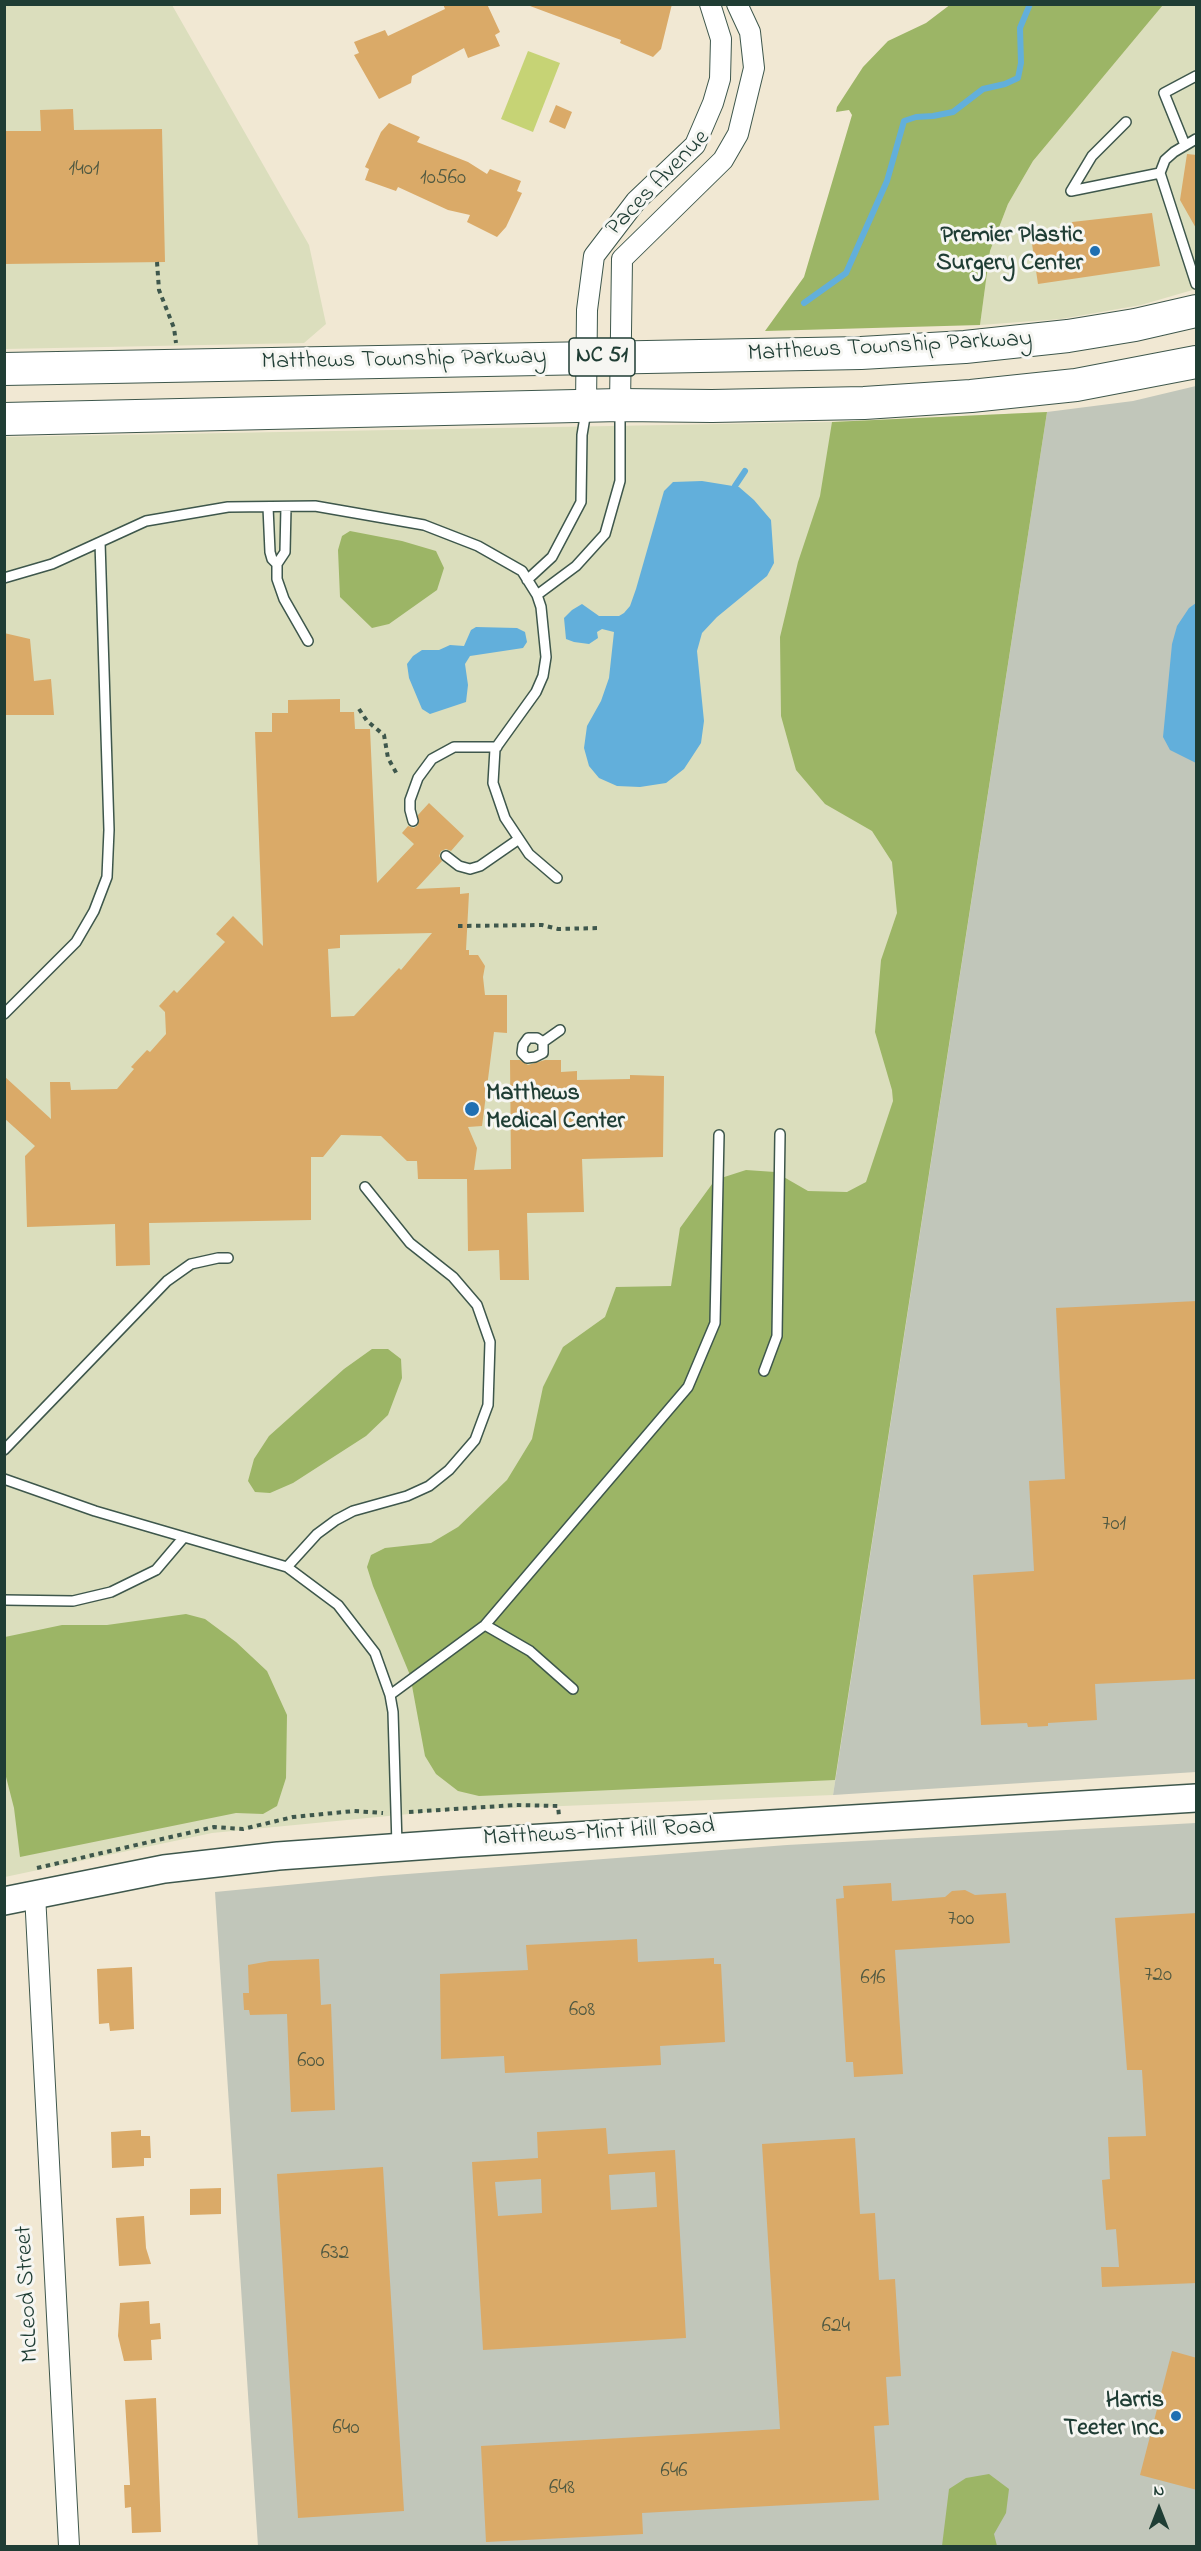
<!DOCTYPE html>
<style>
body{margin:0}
#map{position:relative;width:1201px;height:2551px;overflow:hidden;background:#f1e8d3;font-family:"Indie Flower",sans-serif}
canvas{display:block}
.frame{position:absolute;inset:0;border:6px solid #1f3d34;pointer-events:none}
.north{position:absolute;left:1129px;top:2479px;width:60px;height:60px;-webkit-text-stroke:4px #f6f6f2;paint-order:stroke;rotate:0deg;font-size:16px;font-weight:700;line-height:24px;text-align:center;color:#1f3d34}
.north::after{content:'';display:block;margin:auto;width:21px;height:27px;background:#1f3d34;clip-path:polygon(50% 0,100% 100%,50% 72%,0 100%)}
</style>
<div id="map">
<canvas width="1201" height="2551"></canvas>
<div class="frame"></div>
<div class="north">N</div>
</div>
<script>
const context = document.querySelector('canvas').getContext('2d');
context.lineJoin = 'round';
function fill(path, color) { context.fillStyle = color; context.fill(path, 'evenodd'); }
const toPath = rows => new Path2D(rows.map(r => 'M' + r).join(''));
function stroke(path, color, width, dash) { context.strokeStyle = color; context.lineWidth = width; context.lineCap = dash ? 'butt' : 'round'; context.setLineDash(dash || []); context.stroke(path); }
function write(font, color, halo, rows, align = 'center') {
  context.font = font + ' "Indie Flower",sans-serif'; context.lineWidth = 6; context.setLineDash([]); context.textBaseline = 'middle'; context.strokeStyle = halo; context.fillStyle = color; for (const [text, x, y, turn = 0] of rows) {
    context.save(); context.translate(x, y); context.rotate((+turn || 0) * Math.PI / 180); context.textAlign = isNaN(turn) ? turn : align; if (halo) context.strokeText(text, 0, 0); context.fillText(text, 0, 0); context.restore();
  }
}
fill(toPath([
 [4,5,172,5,309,245,326,324,304,343,5,349],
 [1163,5,1196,5,1196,289,1141,305,1061,319,980,325,990,251,1008,204,1033,161],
 [1047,412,833,1795,440,1811,212,1833,5,1877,4,437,832,422]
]), '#dbdebd');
fill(toPath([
 [1196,386,1196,1772,833,1795,1047,412,1133,401],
 [1196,1823,1196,2546,258,2546,215,1892,381,1876,787,1845]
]), '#c1c6ba');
fill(toPath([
 [528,51,560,63,533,132,501,119]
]), '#c6d375');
fill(toPath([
 [951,4,1163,5,1033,161,1008,204,990,251,980,325,765,331,804,277,852,115,849,110,836,112,837,107,863,67,888,41,926,23],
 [1047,412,835,1780,479,1796,458,1791,436,1774,425,1756,410,1675,373,1586,367,1567,371,1555,385,1548,431,1543,458,1527,507,1480,532,1439,543,1387,563,1347,605,1317,616,1287,671,1286,680,1228,715,1180,746,1170,775,1172,808,1191,847,1192,866,1182,893,1101,892,1090,875,1032,881,960,897,913,892,862,872,831,825,804,796,770,781,716,780,637,798,562,820,496,832,422],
 [350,531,402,541,436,551,444,568,437,590,389,624,372,628,340,597,338,550,342,536],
 [372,1349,388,1349,401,1359,402,1378,388,1415,366,1436,293,1483,270,1493,255,1492,248,1481,254,1459,269,1436,344,1369],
 [186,1614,205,1619,236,1642,267,1671,287,1715,286,1778,277,1806,263,1814,236,1813,20,1857,14,1808,5,1773,5,1637,62,1625,107,1625],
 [989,2474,1009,2489,1006,2513,994,2534,997,2546,942,2546,949,2489,966,2478]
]), '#9cb566');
fill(toPath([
 [702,481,739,487,754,500,771,520,774,563,767,576,717,617,702,633,697,651,704,721,701,743,684,769,666,783,640,787,617,786,599,778,589,766,584,748,587,726,601,701,609,678,614,632,602,629,597,632,598,638,589,644,574,642,566,639,564,618,572,610,582,604,599,616,619,616,624,613,630,606,636,589,664,491,673,482],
 [1196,603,1196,763,1170,750,1163,737,1172,644,1177,626,1189,608],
 [476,627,517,628,525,632,527,642,523,648,470,656,465,664,468,685,466,702,430,714,422,709,409,678,407,664,413,656,422,650,439,650,450,645,464,646,471,630]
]), '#62afdb');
stroke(toPath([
 [804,303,846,273,887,181,904,121,916,117,933,116,953,112,983,89,1005,84,1018,78,1021,63,1020,28,1030,4],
 [735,486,745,471]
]), '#62afdb', 6);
fill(toPath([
 [443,4,487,4,500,32,495,35,500,46,468,58,464,48,412,76,411,83,379,99,354,55,359,53,354,42,385,30,388,36,445,9],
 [531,4,672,4,661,49,653,57,620,43,621,40,530,6],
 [556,105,572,112,565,129,549,122],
 [73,109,74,130,162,129,165,262,4,264,4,131,41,131,40,110],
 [389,123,420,137,417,142,468,162,487,174,490,169,521,181,517,191,522,193,506,227,497,237,467,222,470,215,448,210,398,187,396,191,365,180,369,169,365,167,381,132],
 [1187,154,1197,155,1197,230,1180,200],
 [1152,213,1160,266,1038,284,1031,237,1035,231,1073,226,1072,222],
 [4,633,30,639,34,681,51,679,54,715,4,715],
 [340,699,340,712,354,712,355,729,370,729,377,883,414,844,402,833,408,826,414,828,418,825,418,815,429,803,464,836,451,851,446,849,441,851,439,856,442,861,416,889,460,887,460,894,469,893,466,950,469,950,469,955,478,955,485,966,483,977,485,995,507,995,507,1033,494,1032,482,1126,468,1127,477,1148,474,1170,511,1169,510,1060,520,1060,528,1065,545,1060,561,1060,561,1072,577,1071,577,1080,630,1079,630,1075,664,1076,663,1157,582,1159,584,1212,527,1213,529,1280,500,1280,499,1250,468,1251,467,1179,418,1179,417,1161,407,1161,381,1136,341,1135,323,1157,311,1157,311,1220,149,1223,150,1265,116,1266,115,1224,27,1227,25,1156,35,1146,4,1118,4,1076,51,1119,50,1082,70,1082,71,1090,117,1089,134,1069,131,1067,147,1050,150,1052,166,1034,165,1012,159,1006,174,990,177,993,225,942,216,934,233,916,263,946,255,732,272,732,272,713,288,713,288,700],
 [432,933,401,970,399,968,354,1016,331,1017,328,949,340,948,340,935],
 [1197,1301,1197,1679,1095,1684,1097,1720,1048,1723,1048,1726,1028,1727,1027,1723,981,1725,973,1575,1034,1571,1029,1481,1065,1479,1056,1308],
 [891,1883,892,1901,945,1897,952,1891,965,1890,975,1895,1006,1893,1010,1943,895,1950,903,2074,854,2077,853,2062,846,2062,836,1899,844,1898,843,1886],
 [1197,1913,1197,2283,1102,2287,1101,2267,1119,2267,1116,2229,1106,2230,1102,2180,1110,2179,1108,2137,1146,2136,1142,2070,1127,2070,1115,1918],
 [637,1939,638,1962,714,1958,714,1964,721,1964,725,2042,660,2046,661,2065,505,2073,504,2056,441,2059,440,1974,528,1970,526,1945],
 [319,1959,321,2005,331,2004,335,2110,291,2112,287,2014,250,2015,249,2010,244,2010,243,1993,249,1993,248,1965,270,1961],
 [132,1967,134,2029,110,2031,109,2023,99,2024,97,1969],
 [606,2128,608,2154,675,2150,686,2338,483,2350,472,2162,538,2158,537,2132],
 [655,2172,657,2207,611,2210,609,2175],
 [541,2179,542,2213,498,2216,495,2182],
 [141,2130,141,2136,150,2136,151,2158,144,2158,144,2166,112,2168,111,2132],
 [855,2138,860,2214,875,2213,879,2280,895,2279,901,2376,886,2377,889,2425,874,2426,879,2500,642,2513,643,2534,486,2542,481,2446,780,2429,762,2144],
 [383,2167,404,2511,298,2518,277,2174],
 [221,2188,221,2214,190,2215,190,2189],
 [144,2216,146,2248,151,2264,119,2266,116,2218],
 [149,2301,150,2324,160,2323,161,2339,151,2340,152,2360,124,2361,118,2336,120,2303],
 [1172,2351,1197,2358,1197,2490,1140,2475],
 [156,2398,161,2532,132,2533,131,2507,125,2508,124,2485,130,2485,125,2400]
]), '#daaa68');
const service = toPath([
 [1126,122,1092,156,1071,191,1160,173],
 [1196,139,1174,152,1165,160,1160,173,1196,284],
 [1185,145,1164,93,1196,76],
 [268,507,270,552,272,559,277,564,285,552,286,507],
 [277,564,277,579,284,599,308,641],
 [4,578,52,564,146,521,228,507,315,506,424,525,478,546,522,571,537,595,541,607,546,657,543,676,536,692,495,749,493,783,505,818,529,854,557,878],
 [527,580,552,557,581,502,582,435,586,411],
 [537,595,576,566,605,534,620,481,620,411],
 [413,821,410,810,410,800,418,778,432,759,454,747,497,747],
 [446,856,459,866,470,869,480,866,519,839],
 [4,1014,76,942,94,911,107,877,109,830,100,542],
 [543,1042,543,1053,535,1057,527,1058,522,1053,523,1045,528,1038,537,1038,543,1042,560,1030],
 [764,1371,777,1336,780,1134],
 [4,1450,167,1281,191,1264,218,1258,228,1258],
 [4,1479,95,1511,287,1567,338,1605,375,1653,390,1695,393,1712,397,1845],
 [287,1567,317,1534,336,1520,353,1511,407,1496,429,1486,449,1470,475,1440,488,1405,490,1342,477,1305,453,1277,410,1243,365,1187],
 [4,1600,73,1601,111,1592,156,1570,184,1537],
 [485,1625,530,1651,573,1689],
 [390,1695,485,1625,688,1387,715,1323,719,1135]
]);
const minor = toPath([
 [620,405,622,259,723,160,738,134,754,68,750,32,737,4],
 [586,406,587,310,594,256,636,201,695,145,713,103,720,79,721,39,710,4],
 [35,1894,69,2546]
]);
const secondary = toPath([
 [4,1901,164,1869,278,1856,460,1843,1196,1798]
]);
const primary = toPath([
 [4,369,861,353,965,347,1068,336,1135,325,1196,311],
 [4,419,620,405,712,406,864,403,971,396,1076,385,1196,362]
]);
stroke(service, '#3e574c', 12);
stroke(minor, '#3e574c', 22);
stroke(secondary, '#3e574c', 30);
stroke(primary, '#3e574c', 34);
stroke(toPath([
 [157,262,159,290,174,328,176,343],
 [359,709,367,721,384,735,388,758,398,776],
 [458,926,542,925,558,929,601,928],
 [409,1812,516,1805,558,1806,559,1816],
 [37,1868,214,1827,243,1829,293,1817,354,1811,383,1813]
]), '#3e574c', 4, [4.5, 4.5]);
stroke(service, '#fff', 9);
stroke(minor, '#fff', 20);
stroke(secondary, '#fff', 27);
stroke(primary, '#fff', 32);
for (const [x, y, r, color] of [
 [1095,251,6,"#1f6fb2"],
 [472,1109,8,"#1f6fb2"],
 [1176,2416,6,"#1f6fb2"]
]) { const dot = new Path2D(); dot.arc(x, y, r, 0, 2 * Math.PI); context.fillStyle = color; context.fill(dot); stroke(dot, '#f6f6f2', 2); }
write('21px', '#4e5841', null, [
 ["1401",84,171],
 ["10560",443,180],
 ["701",1114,1526],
 ["700",961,1921],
 ["720",1158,1977],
 ["616",873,1980],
 ["608",582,2012],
 ["600",311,2063],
 ["632",335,2255],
 ["624",836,2328],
 ["640",346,2430],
 ["646",674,2473],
 ["648",562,2490]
]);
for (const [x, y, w] of [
 [602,357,66]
]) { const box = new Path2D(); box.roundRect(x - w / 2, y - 19, w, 38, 4.5); context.fillStyle = '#f6f6f2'; context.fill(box); stroke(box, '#1f3d34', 1.5); }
write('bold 22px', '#1f3d34', null, [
 ["NC 51",602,357]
]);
write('24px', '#1f3d34', '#f6f6f2', [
 ["Paces Avenue",659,184,-46],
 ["Matthews Township Parkway",890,348,-3],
 ["Matthews Township Parkway",404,361,-1],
 ["Matthews-Mint Hill Road",599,1834,-3],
 ["McLeod Street",29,2294,-93]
]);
write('bold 24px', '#1f3d34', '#f6f6f2', [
 ["Premier Plastic",1083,237],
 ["Surgery Center",1083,265],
 ["Matthews",486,1095,"left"],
 ["Medical Center",486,1123,"left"],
 ["Harris",1164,2402],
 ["Teeter Inc.",1164,2430]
], 'right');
</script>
